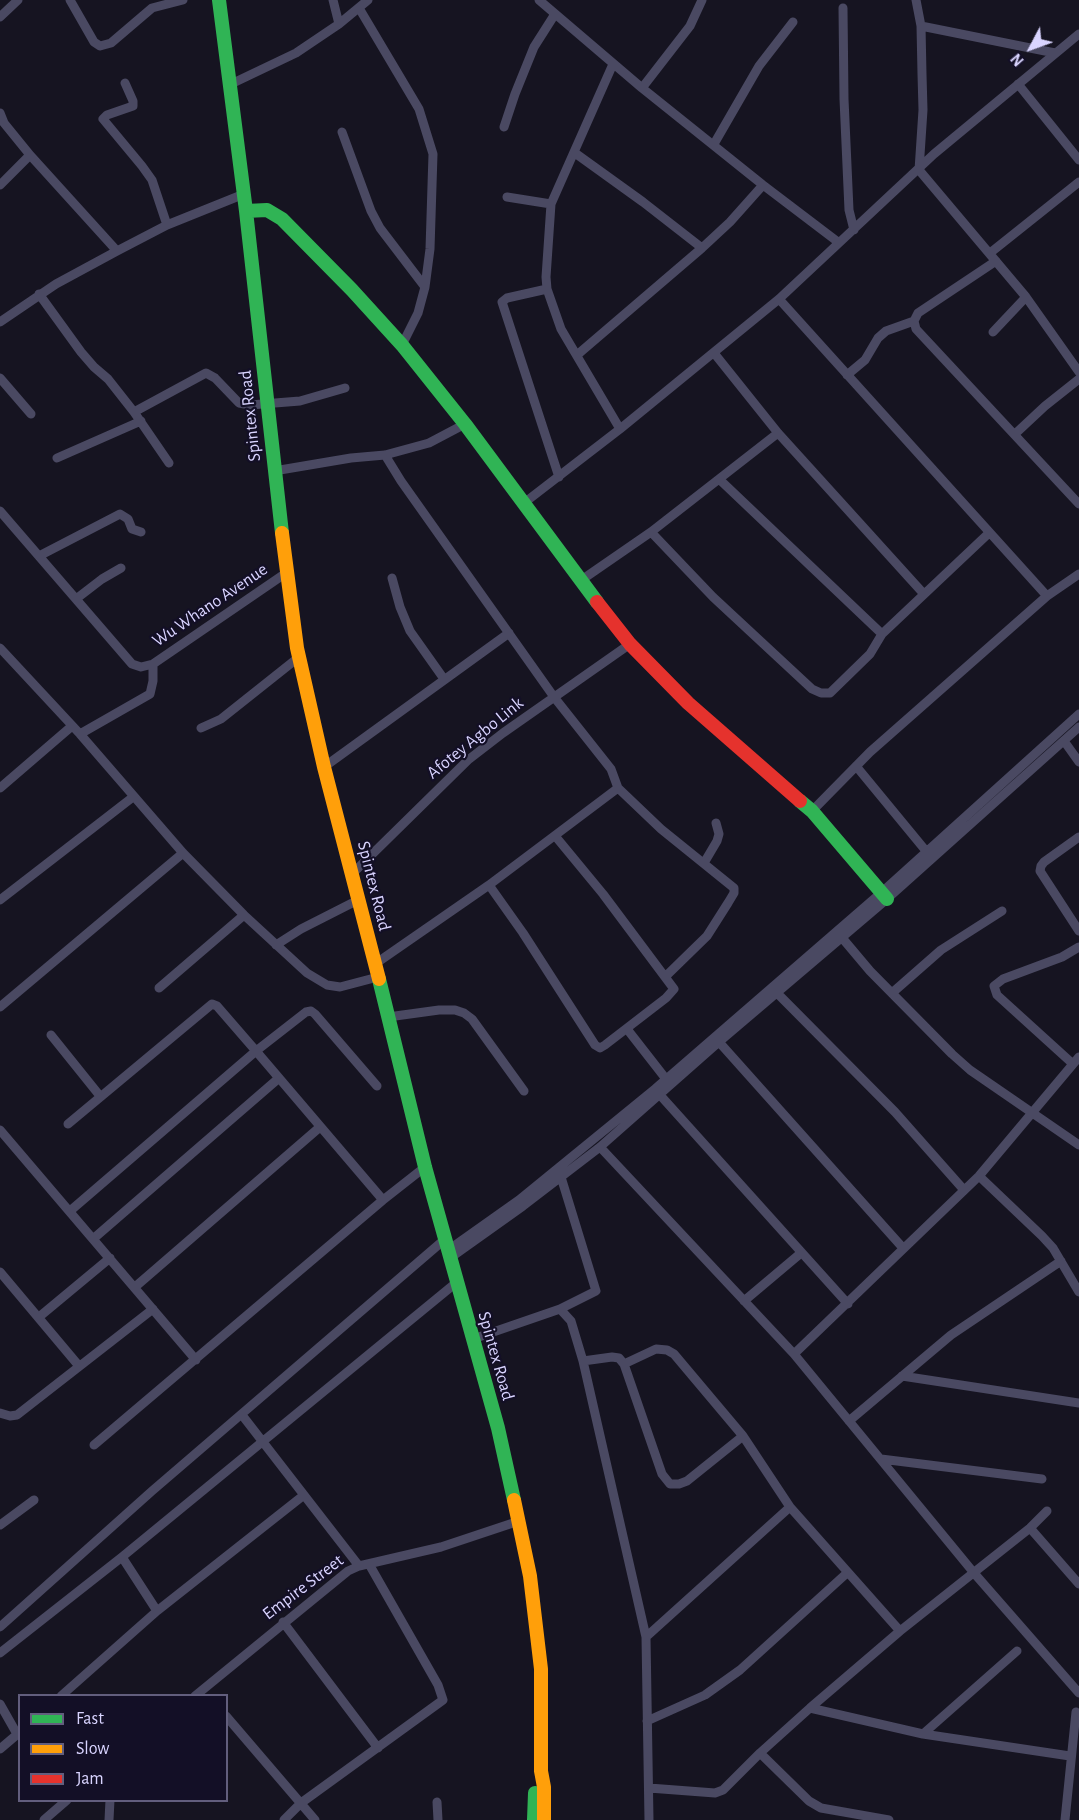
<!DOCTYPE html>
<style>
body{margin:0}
#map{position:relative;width:1079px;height:1820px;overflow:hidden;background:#161421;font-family:"Alegreya Sans",sans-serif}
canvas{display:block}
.legend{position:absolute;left:18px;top:1694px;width:210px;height:108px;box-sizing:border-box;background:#130f26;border:2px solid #625e7d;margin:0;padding:8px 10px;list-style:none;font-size:18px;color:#d9d4ff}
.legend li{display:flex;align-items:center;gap:12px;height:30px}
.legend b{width:30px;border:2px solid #625e7d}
.north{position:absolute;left:1001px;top:18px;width:60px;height:60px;-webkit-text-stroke:4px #130f26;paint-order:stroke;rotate:229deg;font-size:16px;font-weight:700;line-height:24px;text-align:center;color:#d9d4ff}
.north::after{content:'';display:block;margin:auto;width:21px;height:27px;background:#d9d4ff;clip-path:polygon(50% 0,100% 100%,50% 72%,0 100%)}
</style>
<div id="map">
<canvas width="1079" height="1820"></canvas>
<ul class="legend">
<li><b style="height:8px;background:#30b455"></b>Fast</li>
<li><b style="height:8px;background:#ff9f0a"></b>Slow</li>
<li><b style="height:8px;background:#e5322d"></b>Jam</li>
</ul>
<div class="north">N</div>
</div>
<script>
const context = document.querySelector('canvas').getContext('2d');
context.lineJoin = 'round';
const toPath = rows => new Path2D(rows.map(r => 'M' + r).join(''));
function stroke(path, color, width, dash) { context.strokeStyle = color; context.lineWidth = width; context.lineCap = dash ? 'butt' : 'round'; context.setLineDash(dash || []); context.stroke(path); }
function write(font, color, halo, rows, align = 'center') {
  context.font = font + ' "Alegreya Sans",sans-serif'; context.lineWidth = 4.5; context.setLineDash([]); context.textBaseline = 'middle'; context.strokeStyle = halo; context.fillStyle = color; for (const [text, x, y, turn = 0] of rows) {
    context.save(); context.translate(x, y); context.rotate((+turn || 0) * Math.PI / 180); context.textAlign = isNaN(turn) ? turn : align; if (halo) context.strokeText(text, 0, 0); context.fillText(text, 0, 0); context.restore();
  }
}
stroke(toPath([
 [70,0,94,42,100,46,111,43,152,8,183,0],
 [333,0,339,24],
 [539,0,642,88,763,185,838,242],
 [916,0,921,26,922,74,923,110,919,170,1026,297,1079,372],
 [359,8,419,109,433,154,430,249,425,287,418,313,402,345],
 [843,8,844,99,849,210,854,230],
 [0,17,18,0],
 [921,26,1055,53],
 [613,64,551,204,546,277,547,289,561,329,620,429],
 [125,83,133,101,133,106,107,115,103,119,142,166,152,180,167,225],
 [231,84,296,53,339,24,368,0],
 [1018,84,1079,160],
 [642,88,690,26,702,0],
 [0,113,4,123,30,155,117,251],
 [504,127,515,94,534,47,555,14],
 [342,132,371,211,380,228,425,287],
 [714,144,759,66,793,22],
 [575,153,643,202,702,248],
 [0,185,30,155],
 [507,197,551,204],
 [990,253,1079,182],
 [996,261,918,313,914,321,916,329,1079,504],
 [547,289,507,298,502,302,559,477],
 [39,294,81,352,94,367,108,379,134,412,169,463],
 [779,299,1047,596],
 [0,322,56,284,117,251,167,225,244,194],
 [993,332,1026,297],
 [714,353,778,433,923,593],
 [577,355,702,248,730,222,763,185],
 [847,375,865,360,878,338,886,331,914,321],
 [0,378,31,414],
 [134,412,206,373,215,378,239,403,250,405,300,401,345,388],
 [1015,434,1045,406,1079,379],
 [385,455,401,481,554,697,611,769,618,788,661,829,734,888,734,893,728,903,707,936,666,976],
 [57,458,141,421],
 [274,471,351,458,385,455,429,443,465,424],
 [719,479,882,634],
 [524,503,620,429,779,299,934,154,1079,34],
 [0,511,132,664,141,667,153,664,286,573],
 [651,532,713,597,812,689,821,693,830,693,870,654,882,634,989,533],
 [39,556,120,514,128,519,132,529,141,532],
 [392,578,400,607,410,631,444,679],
 [580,581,651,532,778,433],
 [76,599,102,579,121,568],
 [0,648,80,734,183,853,244,915,307,973,327,985,340,987,378,977],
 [201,728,221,719,299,657],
 [80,734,150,694,153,681,153,664],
 [1064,741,1079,762],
 [856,766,926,851],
 [324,767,509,633],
 [0,788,72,726],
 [812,811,870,752,1047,596,1079,574],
 [1079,837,1044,862,1041,866,1040,871,1079,931],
 [704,863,717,841,719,834,716,823],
 [353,873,468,760,503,733,630,644],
 [489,885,523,933,595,1045,600,1048,605,1045,666,998,674,989,603,894,556,837],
 [0,900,133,797],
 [838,933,870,971,952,1054,970,1070,1079,1145],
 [276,945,301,929,360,899],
 [375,964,489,885,618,788],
 [159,988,244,915],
 [777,993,895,1112,964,1190],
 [892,993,941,950,1002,911],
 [0,1007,183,853],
 [388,1017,439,1010,455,1010,464,1013,472,1019,524,1091],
 [627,1029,666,1079],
 [51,1035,100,1096],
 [719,1042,903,1248],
 [1073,1064,997,995,994,986,1003,979,1062,957,1079,947],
 [660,1095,848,1304],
 [68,1124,212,1004,217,1006,256,1051,383,1200],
 [0,1130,196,1360],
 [600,1147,794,1354,974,1573,1079,1693],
 [979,1176,1042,1236,1053,1248,1079,1292],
 [70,1211,256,1051,306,1012,311,1011,315,1014,377,1086],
 [93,1239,279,1078],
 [447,1251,519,1200,655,1089,881,893,1079,714],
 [450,1258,523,1206,600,1147,719,1042,887,899,1079,727],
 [0,1272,79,1366],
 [135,1287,320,1127],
 [744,1301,801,1253],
 [560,1309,596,1291,561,1177],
 [39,1317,110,1258],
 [473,1339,560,1309,571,1321,583,1361,646,1637,649,1820],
 [794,1354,979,1176,1079,1057],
 [583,1361,612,1357,619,1358,624,1364,662,1474,670,1484,679,1484,687,1481,743,1436],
 [624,1364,656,1349,667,1350,674,1354,743,1436,790,1507,900,1631],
 [902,1376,1079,1403],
 [0,1413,10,1416,17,1415,153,1309],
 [242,1415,359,1566],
 [849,1421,951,1335,1061,1261],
 [94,1445,383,1200,425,1167],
 [881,1459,1042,1479],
 [0,1525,34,1500],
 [1030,1528,1079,1584],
 [122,1557,157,1611],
 [283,1622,378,1748],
 [0,1627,152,1491,444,1240],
 [646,1637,790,1507],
 [0,1653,122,1557,457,1282],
 [61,1696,157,1611,304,1495],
 [195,1696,348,1571,359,1566,441,1547,519,1521],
 [0,1704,17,1734],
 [810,1708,923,1734,1070,1756],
 [226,1716,315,1820],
 [647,1721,705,1695,740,1670,847,1573],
 [923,1734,1017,1651],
 [0,1749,20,1732],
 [760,1753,809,1801,821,1808,889,1820],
 [649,1788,715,1793,723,1790,760,1753,810,1708,900,1631,1030,1528,1047,1511],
 [437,1802,438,1820],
 [44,1820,67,1800],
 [109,1820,110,1800],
 [284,1820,301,1803,443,1700,438,1685,369,1564],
 [1065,1820,1076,1712]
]), '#4a4962', 9);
stroke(toPath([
 [219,0,246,211,282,533],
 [246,211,267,210,282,219,352,290,402,345,465,424,597,602],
 [800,801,812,811,887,899],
 [379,979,425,1167,498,1428,514,1500],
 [534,1820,535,1793]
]), '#30b455', 14);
stroke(toPath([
 [282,533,297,648,324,767,379,979],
 [514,1500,530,1576,541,1669,541,1771,544,1787,544,1820]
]), '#ff9f0a', 14);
stroke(toPath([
 [597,602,630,644,688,703,800,801]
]), '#e5322d', 14);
write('18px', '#d9d4ff', '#130f26', [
 ["Spintex Road",250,416,-96],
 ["Wu Whano Avenue",210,605,-34],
 ["Afotey Agbo Link",475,738,-39],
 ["Spintex Road",374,886,76],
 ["Spintex Road",496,1356,74],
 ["Empire Street",303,1587,-37]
]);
</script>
